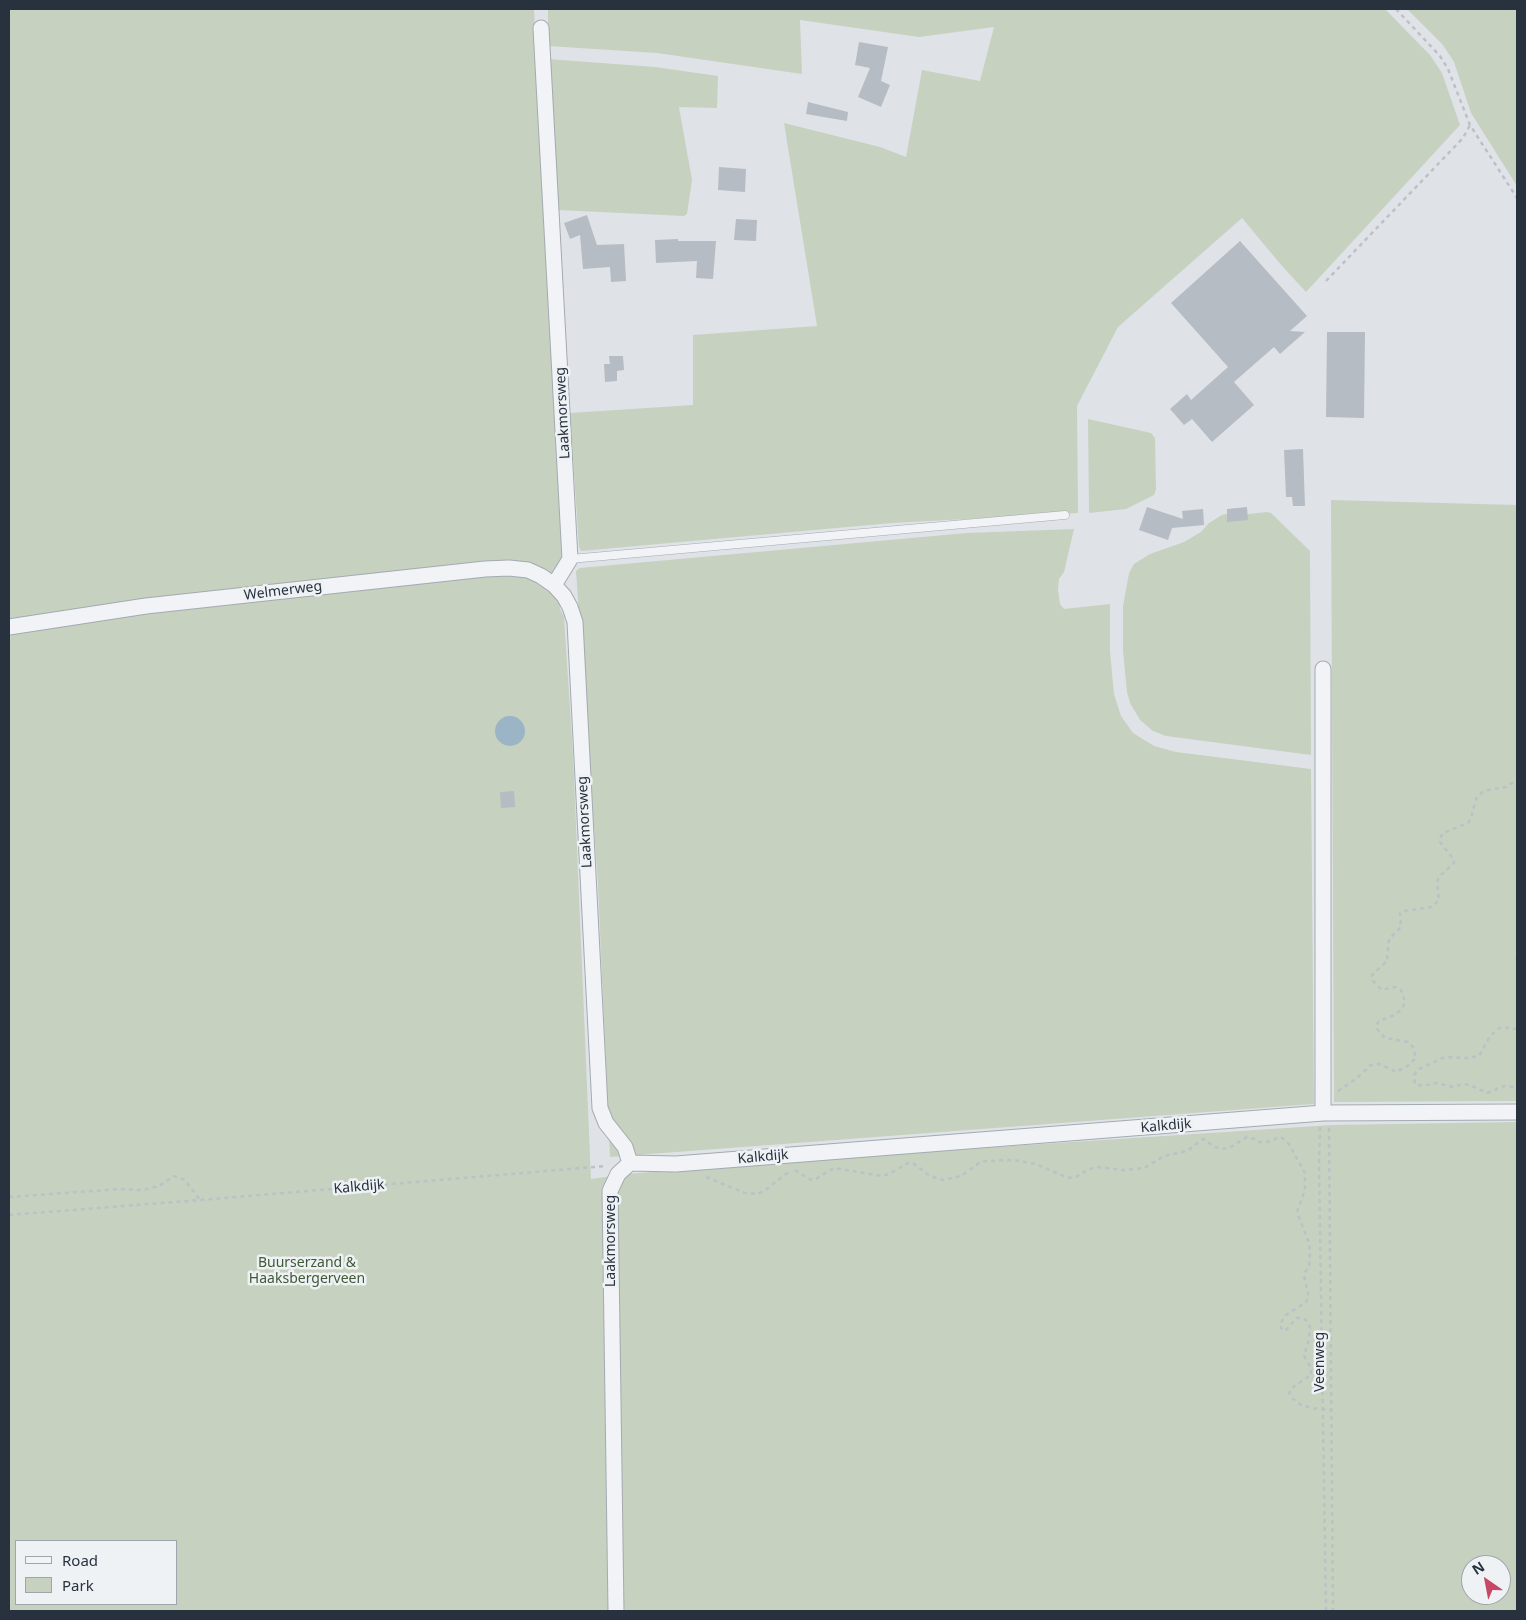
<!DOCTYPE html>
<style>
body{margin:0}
#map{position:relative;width:1526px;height:1620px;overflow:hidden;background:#dfe3e7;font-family:"Noto Sans",sans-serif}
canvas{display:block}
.frame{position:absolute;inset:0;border:10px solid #28323e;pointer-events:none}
.legend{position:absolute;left:15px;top:1540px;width:162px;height:65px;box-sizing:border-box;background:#eef2f5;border:1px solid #9fa5ac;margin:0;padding:6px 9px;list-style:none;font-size:15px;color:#28323e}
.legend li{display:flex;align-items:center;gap:10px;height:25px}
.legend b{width:25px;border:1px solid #9fa5ac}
.north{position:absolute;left:1461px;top:1555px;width:50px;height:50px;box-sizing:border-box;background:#eef2f5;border:1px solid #9fa5ac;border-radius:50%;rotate:327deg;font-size:14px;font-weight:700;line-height:20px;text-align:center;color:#28323e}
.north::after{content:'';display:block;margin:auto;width:18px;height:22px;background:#c94766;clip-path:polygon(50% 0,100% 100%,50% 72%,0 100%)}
</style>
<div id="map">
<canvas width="1526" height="1620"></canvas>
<div class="frame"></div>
<ul class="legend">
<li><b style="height:6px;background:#f1f3f6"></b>Road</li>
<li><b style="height:14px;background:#c6d1c0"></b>Park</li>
</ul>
<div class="north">N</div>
</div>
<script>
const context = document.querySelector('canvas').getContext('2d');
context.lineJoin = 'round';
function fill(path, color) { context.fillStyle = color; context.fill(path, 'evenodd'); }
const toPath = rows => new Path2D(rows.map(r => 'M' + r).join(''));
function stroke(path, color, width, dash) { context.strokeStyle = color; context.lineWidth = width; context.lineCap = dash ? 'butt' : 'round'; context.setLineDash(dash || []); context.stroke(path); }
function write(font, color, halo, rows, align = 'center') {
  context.font = font + ' "Noto Sans",sans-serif'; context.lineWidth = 5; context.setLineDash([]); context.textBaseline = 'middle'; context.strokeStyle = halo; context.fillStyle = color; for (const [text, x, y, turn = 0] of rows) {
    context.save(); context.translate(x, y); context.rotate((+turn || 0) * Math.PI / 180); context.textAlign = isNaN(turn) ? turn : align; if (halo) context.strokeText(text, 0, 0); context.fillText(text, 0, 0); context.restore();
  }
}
fill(toPath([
 [9,9,534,9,536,60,559,479,560,525,564,556,558,567,560,609,564,617,573,754,591,1179,626,1174,874,1155,1332,1125,1517,1122,1517,1611,9,1611],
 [16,1541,176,1541,176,1604,16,1604],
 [1471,1565,1501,1565,1501,1595,1471,1595],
 [548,9,1385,9,1430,55,1442,73,1460,125,1306,292,1282,266,1242,218,1118,327,1077,406,1078,513,892,523,581,551,579,547,570,413,693,405,693,335,817,326,784,123,880,147,906,157,922,70,980,81,994,27,919,37,800,20,802,74,657,53,548,46],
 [1407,9,1517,9,1517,186,1471,113,1454,62,1443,45],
 [548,59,655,67,718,76,717,108,679,107,692,180,687,214,684,216,558,210],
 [1088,419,1151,433,1155,438,1156,490,1154,495,1126,509,1089,513],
 [1331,500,1517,505,1517,1101,1334,1102],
 [1267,512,1271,513,1310,551,1311,755,1166,736,1153,731,1140,720,1130,703,1127,692,1123,651,1123,606,1129,573,1134,564,1150,554,1184,542,1201,532,1209,523,1222,515,1231,513,1249,514],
 [1074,529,1064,572,1059,579,1058,590,1060,604,1064,609,1110,604,1110,651,1114,694,1121,716,1133,733,1154,746,1176,752,1311,769,1314,1104,610,1157,598,885,576,571,580,568,967,533]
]), '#c6d1c0');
fill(toPath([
 '495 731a15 15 0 1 1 30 0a15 15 0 1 1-30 0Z'
]), '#9bb4c6');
fill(toPath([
 [859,42,888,47,881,81,890,85,881,107,858,97,870,68,855,65],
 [808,102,848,112,847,121,806,114],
 [719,167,746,169,745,192,718,190],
 [587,215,597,245,624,244,626,281,611,282,610,267,583,269,580,235,570,239,564,223],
 [736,219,757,220,756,241,734,240],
 [678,239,678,241,716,241,713,279,696,278,697,261,656,263,655,240],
 [1240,241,1307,316,1290,331,1305,332,1280,354,1274,347,1234,382,1254,405,1212,442,1192,419,1184,425,1170,409,1187,394,1191,400,1228,367,1171,303],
 [1327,332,1365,332,1364,418,1326,417],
 [609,356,623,356,624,370,617,371,617,381,605,382,604,364,610,364],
 [1303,449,1305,506,1293,506,1292,497,1286,497,1284,450],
 [1147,507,1183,519,1182,511,1203,509,1204,525,1172,528,1168,540,1139,530],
 [1247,507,1248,520,1227,522,1227,509],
 [514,791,515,807,501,808,500,792]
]), '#b6bcc4');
const lane = toPath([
 [570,559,1065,515]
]);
const street = toPath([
 [541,28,570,559,554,585],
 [9,627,146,606,485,569,509,568,528,570,541,576,554,585,564,596,570,607,575,622,600,1108,606,1123,625,1147,630,1163],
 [1323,669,1323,1113],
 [630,1163,676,1164,1323,1113,1517,1112],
 [616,1611,610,1191,618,1174,630,1163]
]);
stroke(lane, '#a4aab1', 9);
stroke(street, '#a4aab1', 17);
stroke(toPath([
 [1396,9,1440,56,1448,69,1470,125,1517,198],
 [1326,281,1463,138,1470,125],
 [1517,957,1516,961,1517,965],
 [1517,1001,1517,1004],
 [1517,1029,1502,1027,1498,1029,1490,1036,1479,1056,1468,1058,1445,1057,1419,1069,1414,1075,1415,1084,1423,1086,1437,1083,1453,1087,1462,1084,1470,1085,1487,1093,1504,1086,1517,1087],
 [1338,1091,1357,1078,1371,1065,1379,1064,1396,1072,1409,1065,1416,1058,1413,1047,1408,1042,1385,1038,1377,1029,1377,1024,1379,1021,1395,1015,1402,1009,1405,1002,1401,990,1395,987,1382,990,1373,981,1372,975,1387,961,1389,939,1401,927,1400,913,1404,911,1432,907,1439,900,1437,883,1439,877,1454,863,1454,860,1440,842,1440,838,1443,833,1468,823,1472,815,1475,802,1477,797,1483,792,1488,790,1506,787,1512,783,1517,784],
 [1320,1127,1319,1164,1326,1611],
 [1329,1128,1333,1611],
 [795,1170,809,1179,814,1180,834,1168,882,1176,889,1174,908,1163,913,1163,930,1176,943,1180,961,1176,979,1163,986,1161,1013,1160,1036,1164,1068,1178,1076,1177,1089,1169,1099,1167,1124,1170,1144,1168,1164,1156,1187,1151,1203,1139,1215,1147,1222,1149,1229,1148,1247,1137,1254,1139,1258,1142,1267,1142,1281,1137,1289,1144,1305,1173,1305,1190,1297,1212,1309,1243,1310,1251,1309,1267,1305,1272,1304,1276,1309,1297,1306,1302,1286,1315,1280,1324,1281,1328,1285,1331,1297,1318,1303,1318,1308,1322,1310,1327,1309,1339,1304,1356,1311,1368,1311,1375,1293,1387,1289,1393,1292,1398,1301,1405,1312,1408,1330,1410],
 [706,1177,745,1193,757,1194,764,1191,790,1171],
 [9,1197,120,1189,143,1190,159,1186,174,1176,185,1180,200,1200],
 [9,1215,200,1200,606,1166]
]), '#bdc1c6', 2.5, [4, 4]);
stroke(lane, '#f1f3f6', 8);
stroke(street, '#f1f3f6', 15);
write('14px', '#28323e', '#eef2f5', [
 ["Laakmorsweg",563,413,-93],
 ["Welmerweg",283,591,-7],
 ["Laakmorsweg",585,822,-93],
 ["Kalkdijk",1166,1126,-5],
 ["Kalkdijk",763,1157,-5],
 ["Kalkdijk",359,1187,-5],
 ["Laakmorsweg",611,1241,-90],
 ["Veenweg",1320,1362,-90]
]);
write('14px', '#405936', '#eef2f5', [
 ["Buurserzand &",307,1263],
 ["Haaksbergerveen",307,1279]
]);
</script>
